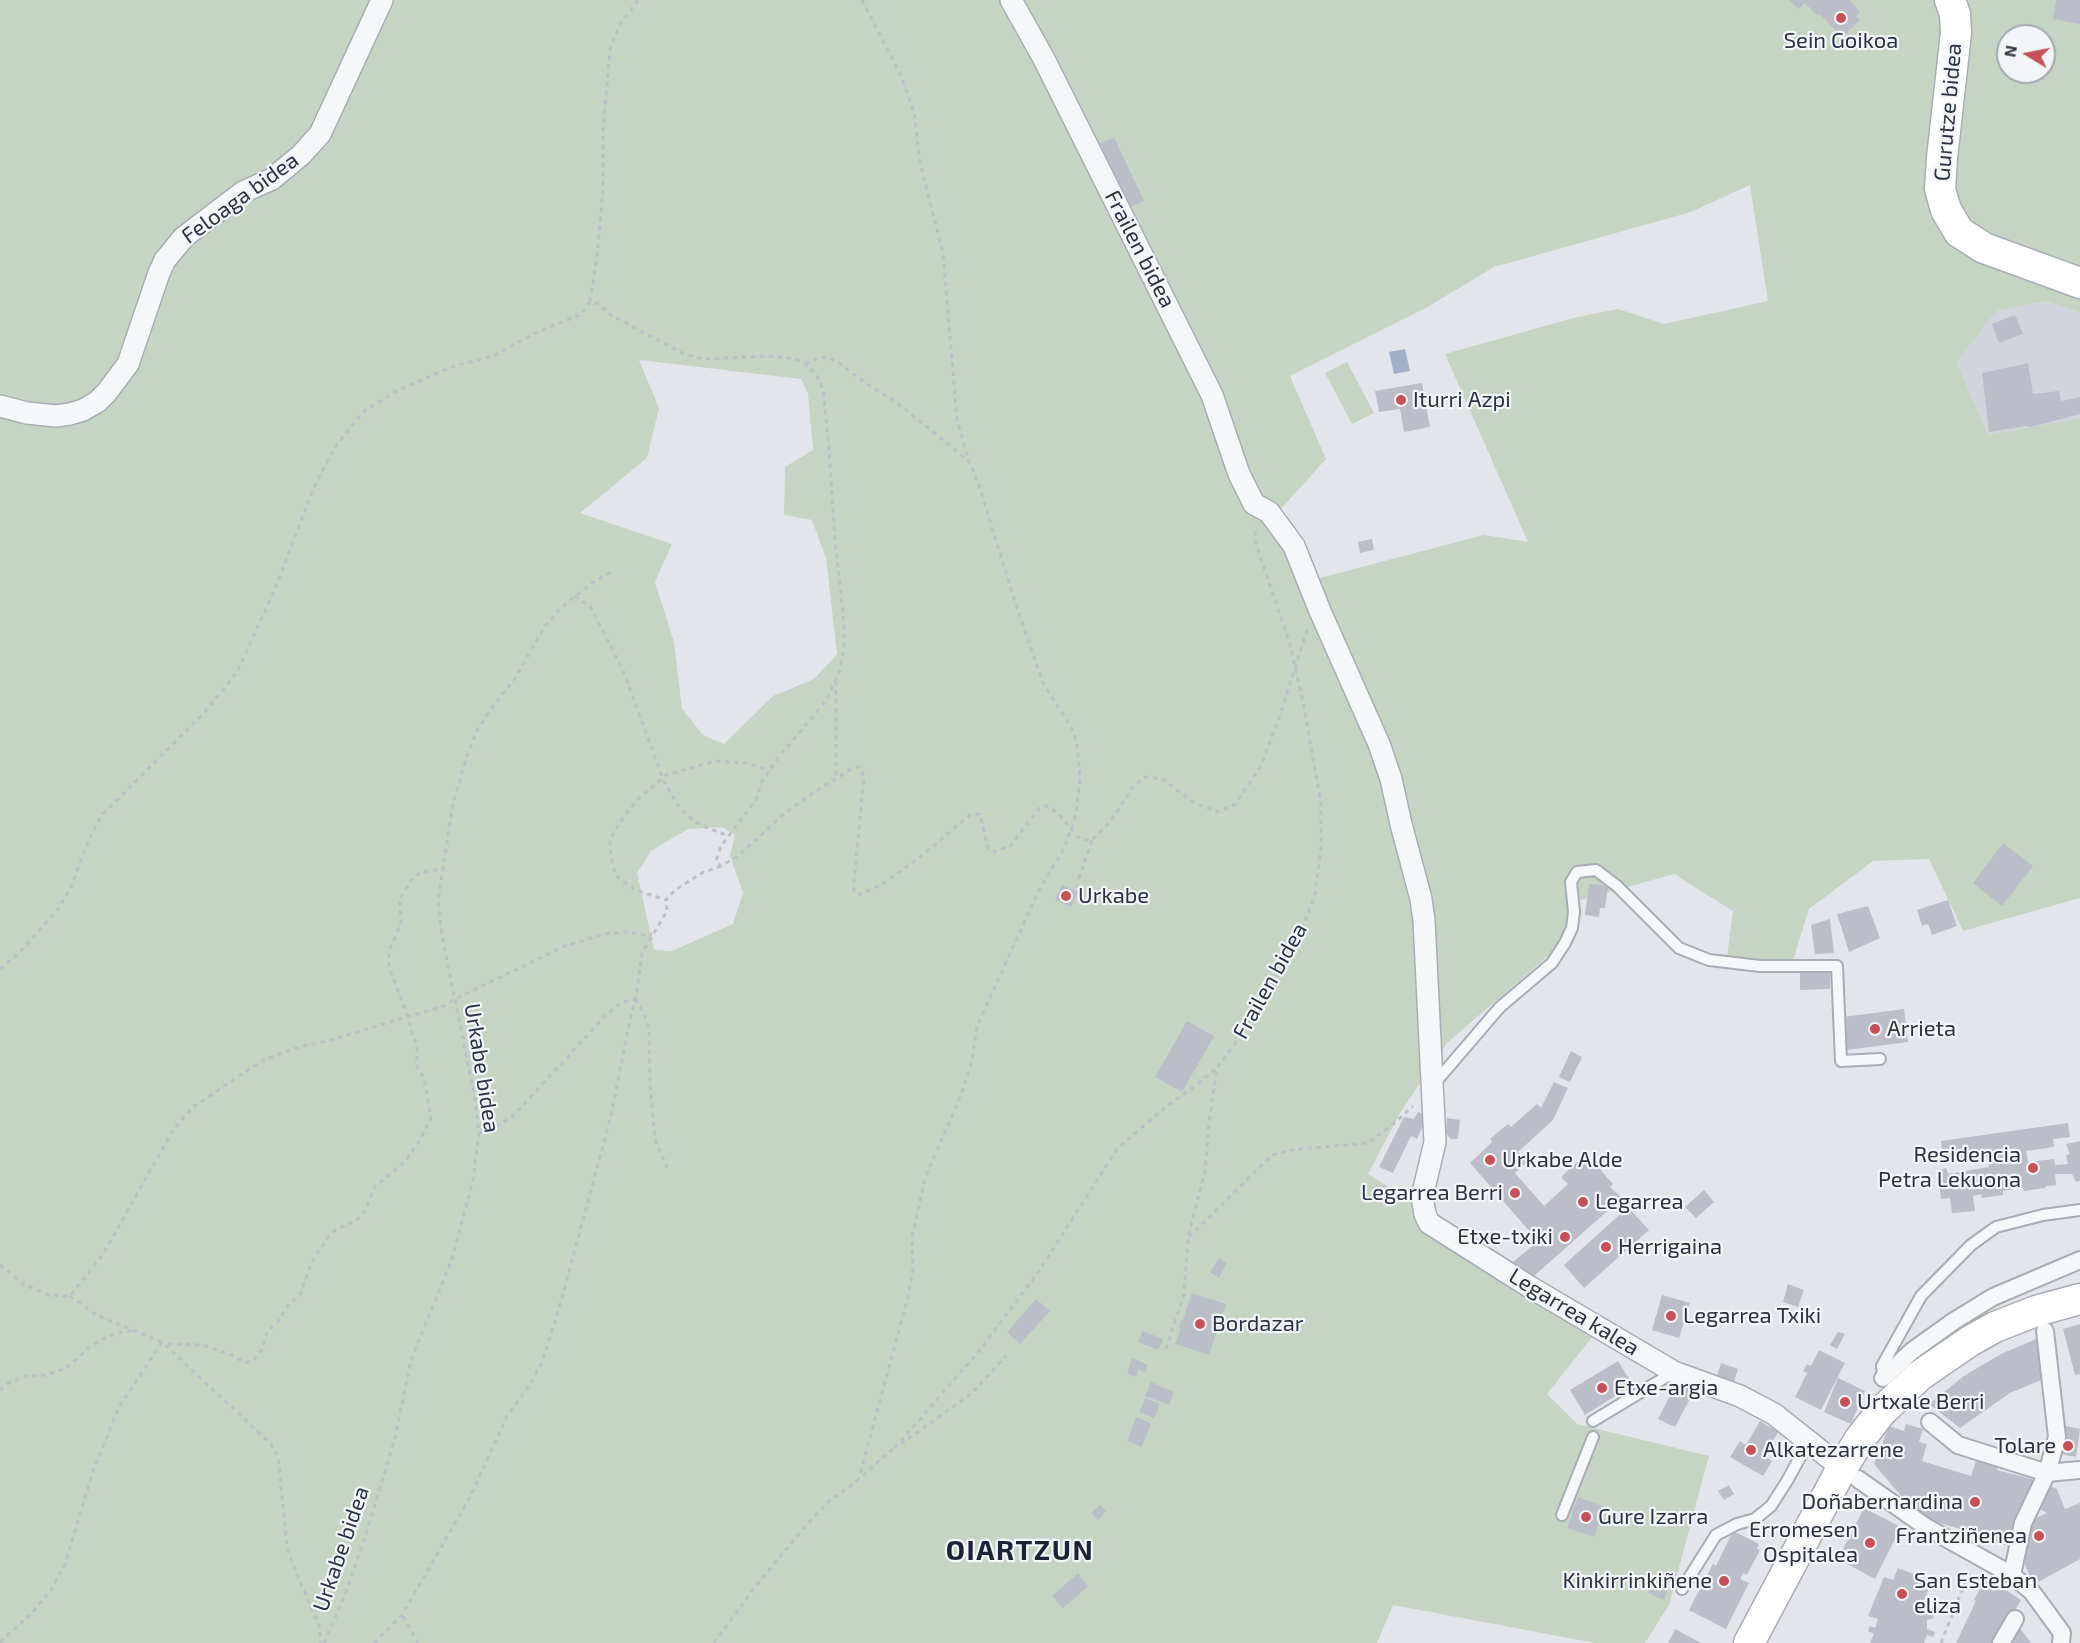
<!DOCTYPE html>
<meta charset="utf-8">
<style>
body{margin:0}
#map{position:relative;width:2080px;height:1643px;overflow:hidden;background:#e3e5ea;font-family:"Exo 2",sans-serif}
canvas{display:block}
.north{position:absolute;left:1996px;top:24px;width:60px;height:60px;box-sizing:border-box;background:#f3f5f8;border:2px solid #a3a7af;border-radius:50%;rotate:280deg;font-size:16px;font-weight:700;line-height:24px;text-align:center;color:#2c3242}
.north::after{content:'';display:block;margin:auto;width:21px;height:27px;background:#c75158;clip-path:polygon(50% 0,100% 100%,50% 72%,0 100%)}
</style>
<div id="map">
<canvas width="2080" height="1643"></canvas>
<div class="north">N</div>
</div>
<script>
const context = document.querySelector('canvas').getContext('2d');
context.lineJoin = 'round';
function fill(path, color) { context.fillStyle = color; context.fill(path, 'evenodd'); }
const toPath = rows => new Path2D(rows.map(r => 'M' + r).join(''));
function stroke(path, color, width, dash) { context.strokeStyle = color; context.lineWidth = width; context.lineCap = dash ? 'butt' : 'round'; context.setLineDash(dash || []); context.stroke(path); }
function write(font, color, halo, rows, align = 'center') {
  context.font = font + ' "Exo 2",sans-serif'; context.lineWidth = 4.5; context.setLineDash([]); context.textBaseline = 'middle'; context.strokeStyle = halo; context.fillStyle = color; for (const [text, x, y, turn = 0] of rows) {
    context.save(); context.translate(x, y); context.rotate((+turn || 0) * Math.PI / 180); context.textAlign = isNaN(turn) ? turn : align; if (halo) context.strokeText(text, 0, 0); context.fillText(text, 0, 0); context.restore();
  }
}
fill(toPath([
 [2047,301,2080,313,2080,418,1988,435,1957,362,1995,311]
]), '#d2d4dc');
fill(toPath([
 [0,0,2080,0,2080,313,2047,301,1996,311,1957,362,1988,435,2080,418,2080,898,1963,931,1929,859,1873,861,1809,909,1792,963,1726,965,1733,911,1674,874,1570,903,1563,943,1447,1043,1400,1113,1368,1174,1604,1322,1547,1394,1577,1424,1709,1456,1669,1605,1645,1643,1595,1643,1393,1605,1377,1643,0,1643],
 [2008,36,2044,36,2044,72,2008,72],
 [1750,185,1768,301,1664,324,1618,309,1577,317,1445,354,1528,542,1484,535,1304,582,1270,521,1326,459,1290,376,1426,308,1494,267,1691,212],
 [639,360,801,379,808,394,813,450,785,467,784,515,812,520,826,558,837,654,814,679,773,696,724,744,703,735,682,709,674,642,655,582,672,544,580,513,647,458,659,408],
 [722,827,735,835,730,856,743,893,733,924,672,951,654,950,637,873,651,851,688,829],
 [1347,362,1374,413,1352,424,1325,373]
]), '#c7d4c5');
fill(toPath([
 [1405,349,1410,371,1394,374,1389,352]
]), '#a1b0c8');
fill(toPath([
 [1789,0,1849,0,1860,12,1856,16,1860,20,1842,37,1820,14,1818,16,1805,3,1798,9],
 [2056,0,2080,0,2080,24,2053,19],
 [2044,36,2050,36,2051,71,2044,71],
 [2005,37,2008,37,2008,74,2006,74],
 [1114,137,1144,201,1126,209,1096,145],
 [2015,315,2023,334,1999,343,1992,324],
 [2028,363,2033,394,2059,391,2061,401,2080,397,2080,414,2031,427,2025,426,1989,432,1982,373],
 [1422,383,1430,427,1404,432,1400,409,1379,412,1375,391],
 [1372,539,1374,550,1360,553,1358,542],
 [2003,843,2033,866,2002,906,1973,883],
 [1589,884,1608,886,1605,908,1600,908,1599,917,1585,915],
 [1062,885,1078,892,1071,907,1055,900],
 [1948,900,1957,926,1932,935,1928,924,1922,926,1917,910],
 [1868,906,1880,938,1849,952,1837,914],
 [1830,919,1834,953,1815,954,1811,925],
 [1830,969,1830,989,1800,990,1800,970],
 [1904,1009,1908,1042,1847,1050,1843,1017],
 [1187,1021,1214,1036,1182,1092,1155,1077],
 [1571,1051,1582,1057,1570,1082,1559,1077],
 [1554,1082,1568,1088,1553,1120,1518,1152,1528,1161,1515,1173,1544,1206,1568,1184,1561,1177,1586,1154,1613,1184,1610,1187,1622,1198,1534,1276,1513,1262,1538,1241,1470,1163,1492,1142,1490,1139,1508,1124,1511,1127,1537,1104,1541,1108],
 [1418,1112,1427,1116,1417,1139,1411,1136,1393,1173,1379,1167,1404,1117,1414,1119],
 [1447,1118,1460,1120,1458,1139,1451,1139,1446,1134],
 [2068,1123,2070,1137,2053,1139,2054,1147,2026,1151,2028,1162,2054,1159,2055,1165,2068,1164,2066,1155,2070,1154,2066,1144,2080,1141,2080,1181,2076,1182,2072,1174,2055,1174,2056,1185,2046,1186,2045,1188,2024,1191,2023,1188,2003,1191,2003,1195,1982,1198,1981,1194,1973,1196,1975,1211,1952,1213,1950,1198,1941,1199,1938,1170,1946,1168,1948,1174,1989,1167,1987,1157,1944,1163,1941,1141],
 [1704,1190,1714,1202,1696,1218,1685,1207],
 [1628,1207,1649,1230,1584,1288,1564,1265],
 [1219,1258,1227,1263,1219,1278,1210,1272],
 [1788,1284,1804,1290,1798,1307,1783,1302],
 [1192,1293,1226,1304,1209,1355,1175,1344,1181,1328,1179,1328,1181,1320,1183,1320],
 [1662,1295,1690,1303,1679,1338,1652,1330],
 [1036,1299,1050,1311,1020,1344,1007,1332],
 [2080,1324,2080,1374,2075,1375,2063,1329],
 [1143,1331,1163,1339,1158,1350,1138,1342],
 [1838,1332,1845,1334,1837,1349,1830,1345],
 [2041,1337,2046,1378,2010,1393,1960,1428,1929,1404,1964,1376,2001,1354],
 [1819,1350,1845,1363,1821,1410,1795,1397,1807,1373,1803,1371,1807,1364,1811,1366],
 [1132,1358,1148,1365,1145,1372,1138,1370,1136,1377,1127,1374],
 [1618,1361,1633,1385,1585,1415,1570,1390],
 [1721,1363,1738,1369,1733,1385,1716,1379],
 [1838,1378,1865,1391,1851,1424,1824,1412],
 [1151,1382,1174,1392,1169,1405,1145,1396],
 [1676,1384,1693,1393,1675,1427,1658,1419],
 [1145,1398,1160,1404,1154,1418,1139,1412],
 [1136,1417,1151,1423,1142,1447,1127,1441],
 [1760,1421,1778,1432,1764,1456,1772,1461,1763,1476,1730,1457,1740,1441,1746,1445],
 [1906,1424,1923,1429,1919,1442,1927,1444,1922,1461,1971,1476,1976,1461,1998,1467,1997,1470,2035,1480,2015,1548,1977,1537,1977,1534,1929,1520,1908,1503,1896,1490,1874,1464,1889,1426,1904,1431],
 [2061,1425,2080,1429,2076,1457,2056,1453],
 [1729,1485,1734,1494,1724,1500,1718,1491],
 [2048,1485,2057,1489,2065,1509,2080,1503,2080,1559,2033,1585,2019,1549,2024,1524,2047,1513,2036,1507],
 [1578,1497,1605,1507,1594,1537,1567,1528],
 [1100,1505,1106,1511,1098,1520,1091,1513],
 [1864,1508,1901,1527,1875,1579,1838,1559],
 [1733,1531,1759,1544,1757,1549,1760,1550,1747,1575,1743,1573,1740,1579,1749,1583,1726,1629,1689,1610,1713,1564,1716,1566],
 [1898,1568,1932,1581,1921,1607,1926,1614,1932,1613,1934,1618,1927,1620,1927,1629,1935,1632,1933,1637,1927,1635,1924,1643,1870,1643,1874,1634,1868,1631,1870,1626,1875,1628,1878,1619,1868,1616,1884,1577,1893,1580],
 [1078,1573,1088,1586,1063,1608,1052,1596],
 [1986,1577,2021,1600,1996,1643,1956,1643,1976,1601,1974,1600],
 [1652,1581,1669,1586,1664,1600,1648,1593],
 [2019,1627,2031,1643,2008,1643],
 [1675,1629,1701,1643,1668,1643]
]), '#bbbec7');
const service = toPath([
 [1434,1084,1500,1007,1552,963,1565,943,1572,928,1574,912,1571,882,1577,872,1596,870,1617,886,1679,948,1709,960,1760,966,1837,966,1841,1061,1880,1059],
 [1884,1380,1882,1366,1921,1296,1971,1245,1996,1227,2043,1215,2080,1210],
 [1593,1421,1674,1372],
 [1562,1515,1593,1437],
 [1682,1589,1716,1535,1737,1524,1755,1519,1771,1506,1787,1481,1809,1441]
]);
const pedestrian = toPath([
 [1883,1378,1912,1351,1954,1321,1993,1297,2080,1260],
 [1930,1422,1958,1445,2047,1473,2057,1437,2045,1331],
 [1858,1479,1926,1527,2012,1575,2032,1592,2062,1633,2061,1643],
 [2012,1575,2023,1523,2047,1473,2080,1470],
 [2001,1643,2015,1619]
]);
const minor = toPath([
 [1011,0,1044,59,1212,395,1239,474,1254,504,1269,512,1294,546,1320,611,1379,744,1391,779,1401,824,1421,899,1424,920,1435,1142,1422,1197,1425,1214,1429,1223,1530,1287,1674,1372,1740,1396,1774,1414,1842,1468],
 [0,406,27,413,56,416,70,414,83,410,97,402,107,392,128,364,159,273,165,260,184,237,243,192,272,179,301,155,320,134,382,0]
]);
const secondary = toPath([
 [1950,0,1955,14,1956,33,1942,158,1940,189,1946,210,1959,232,1984,248,2080,283],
 [1749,1643,1842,1468,1860,1439,1881,1412,1919,1376,1970,1341,1995,1327,2036,1311,2080,1299]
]);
stroke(service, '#a8acb4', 14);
stroke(pedestrian, '#a8acb4', 20);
stroke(minor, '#a8acb4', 24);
stroke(secondary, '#a8acb4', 33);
stroke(toPath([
 [638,0,620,24,610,49,603,132,603,188,597,257,590,301,599,304,611,315,684,354,703,359,768,356,795,359,805,364,816,374,823,389,829,448,835,541,844,623,844,648,839,673,826,701,777,759,761,783,757,798,721,846,716,861,721,866,738,856,785,813,810,795,851,769,859,767,864,776,854,881,854,891,858,895,881,885,920,857,970,815,980,814,988,848,994,852,1010,846,1040,807,1047,806,1058,813,1077,836,1084,840,1092,840,1111,821,1134,785,1145,777,1162,779,1195,803,1218,812,1235,804,1261,766,1280,715,1307,630],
 [862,0,901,76,914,112,920,163,943,253,957,420,969,461],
 [805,364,818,358,827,357,839,363,868,385,895,401,969,461,980,488,1015,602,1043,683,1071,727,1077,743,1080,778,1076,813,1072,828,1062,852,1039,890,977,1026,972,1061,961,1095,925,1178,912,1237,913,1270,908,1297,859,1478],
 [575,596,591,608,623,670,664,782,676,802,685,814,702,826,729,836],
 [836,681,836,777],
 [721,866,702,873,675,890,666,900,635,890,616,876,611,858,610,840,621,821,637,800,666,775,715,761,747,763,769,771],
 [1073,896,1092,840],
 [0,969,21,951,58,909,71,887,89,839,101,816,204,713,237,672,275,589,314,487,335,447,363,412,396,391,454,366,493,356,535,333,582,314,590,301],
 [635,999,643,1012,649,1029,650,1083,655,1139,667,1168],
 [479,1133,496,1127,514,1115,606,1015,620,1003,635,999],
 [1189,1237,1272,1155,1291,1150,1367,1143,1391,1126,1413,1106],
 [0,1265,23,1284,49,1295,70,1296,102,1256,173,1130,193,1107,263,1060,296,1048,334,1039,444,1006,455,999,565,946,604,934,628,932,643,935,652,934],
 [70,1296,96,1315,162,1342,271,1444,278,1456,287,1548,300,1582,319,1625,321,1643],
 [168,1344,203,1345,234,1356,245,1363,254,1359,262,1350,267,1332,278,1322,288,1305,300,1295,311,1264,328,1237,337,1229,356,1221,366,1209,374,1188,406,1160,420,1140,431,1118,428,1099,424,1078,417,1067,417,1044,412,1035,408,1017,389,967,389,951,401,923,400,899,411,880,421,872,442,869],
 [1166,1349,1184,1294,1188,1238,1205,1171,1209,1123,1217,1068,1242,1034,1296,944,1315,895,1321,847,1321,803,1303,701,1289,641,1255,541,1255,526],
 [0,1390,7,1384,26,1376,45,1375,65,1369,90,1347,105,1338,122,1332,134,1331],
 [901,1444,971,1394,1006,1356],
 [895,1448,980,1350,1037,1274,1117,1149,1168,1105,1191,1089,1217,1068],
 [403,1616,418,1643],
 [0,1642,30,1615,51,1590,65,1564,93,1471,119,1407,162,1342],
 [324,1643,344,1597,362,1546,394,1442,411,1360,452,1259,473,1180,479,1133,474,1094,442,936,438,901,453,803,467,756,477,730,496,702,514,680,545,626,560,609,575,596,594,582,614,570],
 [374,1643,402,1615,470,1497,507,1416,531,1383,542,1362,558,1312,611,1116,627,1034,637,991,642,953,667,911,666,900],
 [714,1643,759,1582,803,1529,829,1501,853,1484,895,1447],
 [1941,1643,1970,1570]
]), '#bdc0c6', 3, [4.5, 4.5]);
stroke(service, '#f6f7f9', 10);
stroke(pedestrian, '#f6f7f9', 16);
stroke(minor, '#f6f7f9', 21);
stroke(secondary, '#fff', 30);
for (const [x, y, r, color] of [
 [1841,18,6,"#c75158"],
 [1401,400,6,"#c75158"],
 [1066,896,6,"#c75158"],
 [1875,1029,6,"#c75158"],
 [1490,1160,6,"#c75158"],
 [2033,1168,6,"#c75158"],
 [1515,1193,6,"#c75158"],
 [1583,1202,6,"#c75158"],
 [1565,1237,6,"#c75158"],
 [1606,1247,6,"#c75158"],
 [1671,1316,6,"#c75158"],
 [1200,1324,6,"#c75158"],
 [1602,1388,6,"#c75158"],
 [1845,1402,6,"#c75158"],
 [2068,1446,6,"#c75158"],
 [1751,1450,6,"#c75158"],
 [1975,1502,6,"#c75158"],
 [1586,1517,6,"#c75158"],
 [2039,1536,6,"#c75158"],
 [1870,1543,6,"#c75158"],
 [1724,1581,6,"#c75158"],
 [1902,1594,6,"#c75158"]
]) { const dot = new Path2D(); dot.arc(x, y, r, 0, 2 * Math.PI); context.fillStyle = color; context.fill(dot); stroke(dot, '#f3f5f8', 2); }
write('22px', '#2c3242', '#f3f5f8', [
 ["Sein Goikoa",1841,41,"center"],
 ["Iturri Azpi",1413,400],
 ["Urkabe",1078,896],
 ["Arrieta",1887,1029],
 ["Residencia",2021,1155,"right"],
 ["Petra Lekuona",2021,1180,"right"],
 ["Urkabe Alde",1502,1160],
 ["Legarrea Berri",1503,1193,"right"],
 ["Legarrea",1595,1202],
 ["Etxe-txiki",1553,1237,"right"],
 ["Herrigaina",1618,1247],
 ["Legarrea Txiki",1683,1316],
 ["Bordazar",1212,1324],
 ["Etxe-argia",1614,1388],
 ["Urtxale Berri",1857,1402],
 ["Tolare",2056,1446,"right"],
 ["Alkatezarrene",1763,1450],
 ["Doñabernardina",1963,1502,"right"],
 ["Gure Izarra",1598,1517],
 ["Erromesen",1858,1530,"right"],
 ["Ospitalea",1858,1555,"right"],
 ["Frantziñenea",2027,1536,"right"],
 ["Kinkirrinkiñene",1712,1581,"right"],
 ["San Esteban",1914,1581],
 ["eliza",1914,1606]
], 'left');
write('22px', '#2c3242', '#f3f5f8', [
 ["Gurutze bidea",1948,112,-85],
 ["Feloaga bidea",240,198,-36],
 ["Frailen bidea",1140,249,63],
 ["Frailen bidea",1270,981,-61],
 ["Urkabe bidea",482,1068,81],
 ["Legarrea kalea",1574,1312,31],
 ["Urkabe bidea",341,1549,-71]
]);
context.letterSpacing = '1.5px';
write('bold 28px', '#1e2333', '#f3f5f8', [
 ["OIARTZUN",1020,1551]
]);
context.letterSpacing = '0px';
</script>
